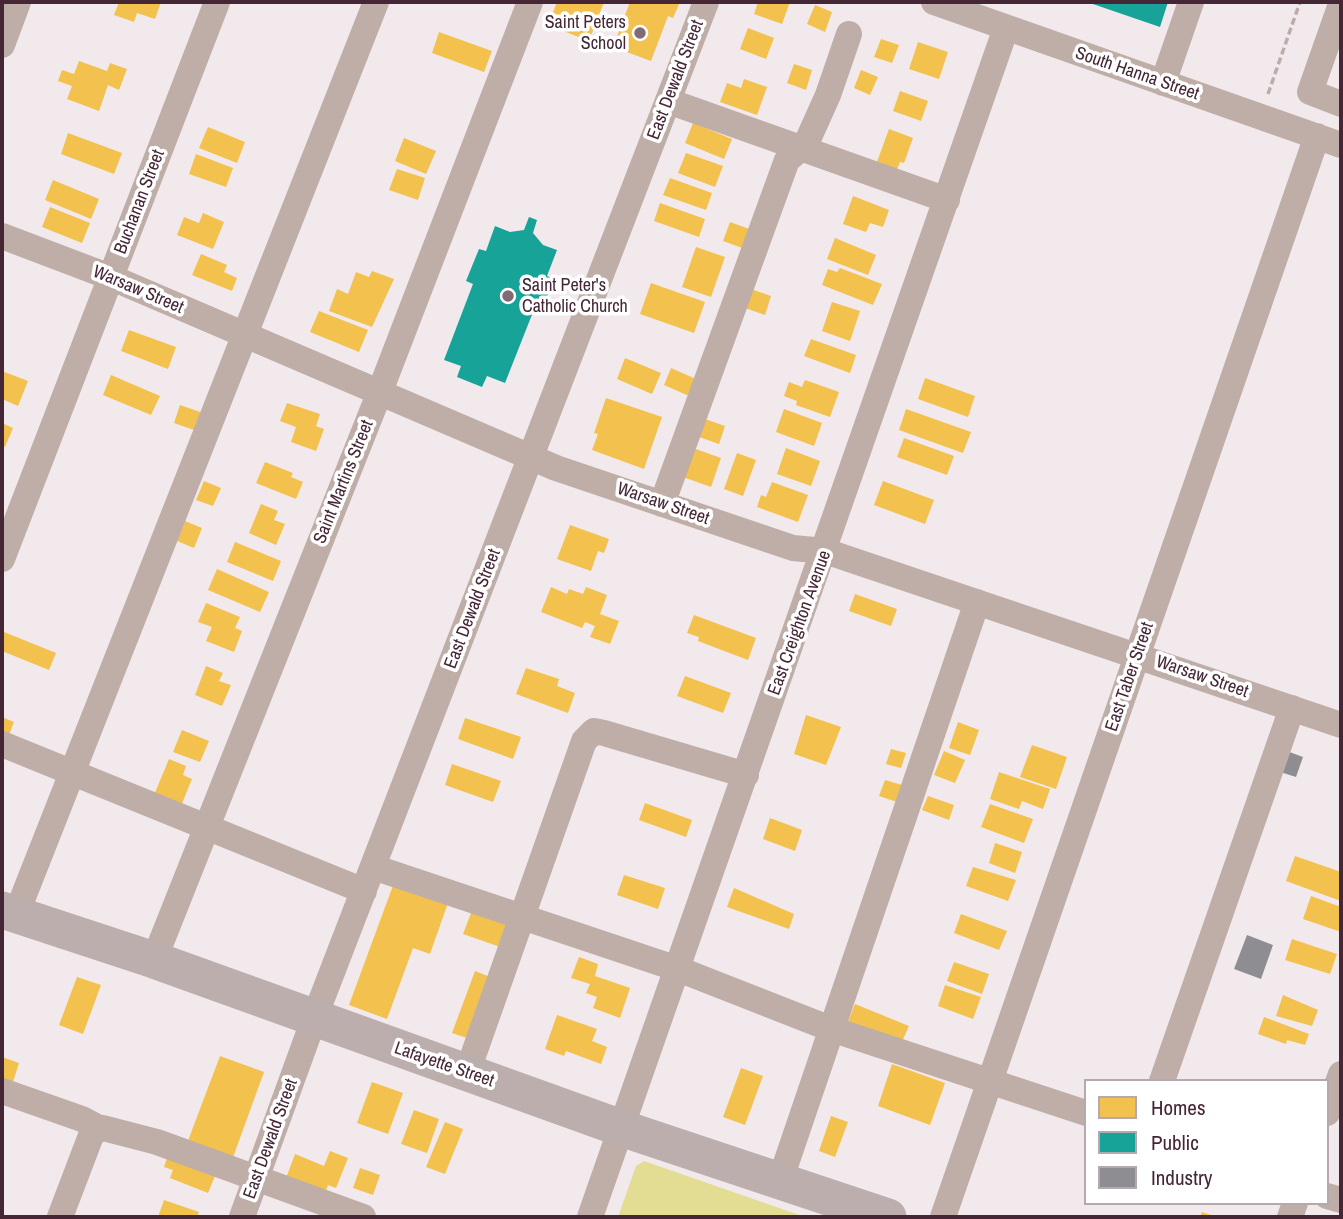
<!DOCTYPE html>
<style>
body{margin:0}
#map{position:relative;width:1343px;height:1219px;overflow:hidden;background:#f2e9ed;font-family:"Archivo Narrow",sans-serif}
canvas{display:block}
.frame{position:absolute;inset:0;border:4px solid #452635;pointer-events:none}
.legend{position:absolute;left:1084px;top:1079px;width:245px;height:126px;box-sizing:border-box;background:#fff;border:2px solid #b5a8ae;margin:0;padding:9px 12px;list-style:none;font-size:21px;color:#452635}
.legend li{display:flex;align-items:center;gap:14px;height:35px}
.legend b{width:35px;border:2px solid #b5a8ae}
</style>
<div id="map">
<canvas width="1343" height="1219"></canvas>
<div class="frame"></div>
<ul class="legend">
<li><b style="height:19px;background:#f2c14e"></b>Homes</li>
<li><b style="height:19px;background:#17a398"></b>Public</li>
<li><b style="height:19px;background:#8d8d92"></b>Industry</li>
</ul>
</div>
<script>
const context = document.querySelector('canvas').getContext('2d');
context.lineJoin = 'round';
function fill(path, color) { context.fillStyle = color; context.fill(path, 'evenodd'); }
const toPath = rows => new Path2D(rows.map(r => 'M' + r).join(''));
function stroke(path, color, width, dash) { context.strokeStyle = color; context.lineWidth = width; context.lineCap = dash ? 'butt' : 'round'; context.setLineDash(dash || []); context.stroke(path); }
function write(font, color, halo, rows, align = 'center') {
  context.font = font + ' "Archivo Narrow",sans-serif'; context.lineWidth = 7; context.setLineDash([]); context.textBaseline = 'middle'; context.strokeStyle = halo; context.fillStyle = color; for (const [text, x, y, turn = 0] of rows) {
    context.save(); context.translate(x, y); context.rotate((+turn || 0) * Math.PI / 180); context.textAlign = isNaN(turn) ? turn : align; if (halo) context.strokeText(text, 0, 0); context.fillText(text, 0, 0); context.restore();
  }
}
fill(toPath([
 [644,1161,805,1217,618,1217,636,1166]
]), '#e2dd92');
fill(toPath([
 [119,2,161,2,155,19,137,13,134,22,114,15],
 [557,2,604,2,589,41,548,25],
 [630,2,680,2,673,18,668,16,651,61,613,47],
 [758,2,790,2,782,24,754,14],
 [815,5,832,12,825,32,807,24],
 [748,28,774,38,766,59,740,49],
 [439,32,492,51,484,72,432,53],
 [881,39,899,45,892,63,874,57],
 [918,42,948,52,939,79,909,69],
 [79,61,107,71,110,63,127,69,119,90,108,85,99,111,67,99,72,86,58,81,62,70,74,74],
 [794,64,812,70,806,90,787,83],
 [861,70,878,77,870,95,854,88],
 [744,79,767,87,757,115,720,102,727,83,741,88],
 [900,91,928,101,921,121,893,111],
 [693,123,732,139,724,159,685,143],
 [208,127,245,142,237,163,199,148],
 [889,129,913,138,904,163,900,162,894,177,874,170],
 [68,133,122,153,114,174,61,154],
 [404,138,436,151,426,174,395,161],
 [686,153,723,166,715,187,678,173],
 [196,154,233,168,226,187,189,174],
 [397,169,425,178,418,200,389,190],
 [670,178,712,193,706,210,663,195],
 [53,180,99,199,91,219,45,200],
 [853,196,889,210,883,227,870,223,866,232,843,224],
 [660,203,705,219,699,237,654,221],
 [50,207,90,223,82,243,42,227],
 [203,213,224,222,213,249,177,235,184,217,199,223],
 [730,222,752,230,745,249,723,241],
 [835,238,876,255,868,275,827,259],
 [696,247,725,257,711,297,682,287],
 [201,254,227,265,224,272,237,278,232,291,192,275],
 [840,268,882,284,873,305,822,285,828,269,837,272],
 [372,271,394,279,372,327,329,311,337,289,348,294,356,272,369,277],
 [651,283,705,302,694,333,640,314],
 [751,289,771,296,765,315,745,308],
 [832,302,860,311,850,341,822,331],
 [319,311,368,330,359,352,310,332],
 [129,330,176,347,168,369,121,351],
 [811,339,856,355,850,373,804,356],
 [625,358,661,373,652,394,617,379],
 [671,368,696,379,689,396,664,385],
 [2,371,28,381,18,406,2,399],
 [111,375,160,396,151,415,103,395],
 [925,378,975,396,968,417,918,399],
 [805,380,839,392,830,417,796,405,797,401,784,396,789,382,802,387],
 [606,398,662,417,644,469,592,450,598,434,594,433],
 [287,403,320,414,316,426,324,429,316,451,291,442,296,427,280,421],
 [180,405,203,413,197,431,174,423],
 [784,409,822,423,814,446,776,432],
 [906,409,971,432,963,453,899,430],
 [705,419,725,426,719,444,699,437],
 [2,423,13,428,5,447,2,445],
 [904,438,954,456,947,475,897,457],
 [693,448,721,458,711,487,683,477],
 [786,448,820,461,811,486,777,474],
 [737,453,756,460,743,496,724,489],
 [265,462,293,473,291,477,303,482,296,499,256,483],
 [204,481,221,488,213,506,196,500],
 [883,481,934,500,925,524,874,505],
 [772,482,808,495,798,522,757,507,761,495,766,497],
 [261,504,278,511,274,520,285,524,276,545,249,533],
 [185,521,202,528,194,548,177,541],
 [570,525,609,539,604,553,598,551,591,571,557,559],
 [235,542,281,561,273,581,227,562],
 [217,569,269,592,260,612,208,590],
 [551,587,567,594,569,589,583,594,586,587,607,595,600,614,619,621,610,644,590,637,595,626,585,622,582,628,541,612],
 [855,594,897,609,891,626,849,611],
 [206,603,240,617,235,628,242,631,234,652,206,641,212,627,198,622],
 [694,615,756,638,748,660,698,641,699,637,687,633],
 [4,632,56,653,49,670,2,651],
 [206,666,223,673,219,681,231,685,222,706,195,695],
 [526,668,559,679,557,686,575,693,568,713,516,694],
 [685,676,731,693,723,713,677,696],
 [806,715,841,727,826,765,794,754],
 [2,717,14,722,6,743,2,741],
 [465,718,521,737,513,759,458,739],
 [958,722,979,730,970,755,949,748],
 [182,730,209,741,200,762,173,752],
 [1032,745,1067,757,1056,789,1020,777],
 [891,749,906,753,901,768,886,764],
 [944,751,965,760,955,783,934,775],
 [169,759,186,766,183,775,192,779,181,806,154,795],
 [452,764,501,781,493,802,445,785],
 [999,772,1050,789,1043,809,1022,801,1019,809,990,799],
 [885,780,902,785,897,802,879,796],
 [928,796,954,805,949,820,922,810],
 [645,803,692,820,686,837,639,820],
 [990,804,1033,819,1024,843,981,827],
 [770,818,802,830,795,851,763,839],
 [995,843,1022,852,1015,873,989,863],
 [1295,856,1341,872,1339,882,1341,901,1286,881],
 [973,867,1016,880,1008,901,966,886],
 [624,875,665,888,658,909,617,895],
 [395,880,449,900,430,954,413,948,387,1019,349,1005],
 [734,888,794,914,789,929,727,907],
 [1311,896,1341,907,1341,932,1303,919],
 [473,908,515,923,506,949,463,934],
 [961,914,1007,931,999,950,954,933],
 [1292,939,1337,954,1330,974,1285,960],
 [579,957,598,964,595,976,630,988,620,1018,593,1008,597,997,586,993,590,984,571,978],
 [954,962,989,974,982,994,947,981],
 [475,971,495,979,473,1040,452,1033],
 [77,977,101,985,83,1034,59,1025],
 [945,985,981,997,973,1019,938,1006],
 [1283,995,1318,1010,1312,1026,1276,1016],
 [855,1004,909,1026,900,1046,847,1024],
 [557,1015,597,1029,592,1041,607,1047,601,1064,566,1051,564,1056,545,1049],
 [1264,1017,1309,1034,1305,1045,1287,1040,1286,1044,1258,1034],
 [220,1056,264,1072,231,1163,186,1146],
 [2,1057,19,1063,12,1085,2,1081],
 [892,1064,945,1083,930,1125,878,1106],
 [741,1068,763,1076,745,1125,723,1117],
 [372,1082,403,1093,388,1134,357,1123],
 [414,1110,439,1119,427,1153,401,1144],
 [831,1116,848,1122,835,1157,819,1151],
 [445,1122,463,1129,445,1174,426,1167],
 [330,1151,348,1158,336,1188,328,1185,324,1196,285,1181,295,1154,324,1166],
 [169,1152,217,1171,208,1193,170,1178,173,1170,164,1167],
 [360,1168,380,1175,373,1195,353,1188],
 [164,1200,199,1212,197,1217,158,1217],
 [1202,1212,1217,1217,1200,1217]
]), '#f2c14e');
fill(toPath([
 [1087,2,1168,2,1160,27],
 [529,217,537,220,533,233,543,245,557,250,547,276,554,279,542,310,535,307,505,383,487,376,482,387,457,377,461,366,444,360,473,284,466,281,479,249,486,251,495,226,510,232,524,230]
]), '#17a398');
fill(toPath([
 [1284,750,1303,757,1296,777,1277,771],
 [1247,935,1273,945,1261,979,1234,969]
]), '#8d8d92');
stroke(toPath([
 [1268,94,1300,2]
]), '#bcadaa', 3.5, [7, 3.5]);
stroke(toPath([
 [934,2,1341,145],
 [1341,4,1310,92,1341,104],
 [2,45,18,2],
 [1163,83,1191,2],
 [668,101,947,200],
 [2,236,110,277,556,468,793,548,825,551,1341,725],
 [662,504,787,160,806,144,828,95,849,34],
 [2,559,217,2],
 [2,744,364,891],
 [373,867,678,969,831,1029,1086,1113],
 [16,915,376,2],
 [154,960,379,394,530,2],
 [467,1073,584,741,594,731,604,733,746,775],
 [1162,1081,1292,708],
 [2,1091,82,1119,99,1128],
 [1327,1113,1341,1074],
 [780,1181,977,602],
 [1327,1196,1341,1200],
 [60,1217,92,1133,103,1128,157,1142,363,1217],
 [242,1217,314,1019,706,2],
 [590,1217,1006,28],
 [943,1217,1317,136],
 [1290,1217,1295,1203]
]), '#bfaea7', 26);
stroke(toPath([
 [2,910,154,960,621,1128,888,1217]
]), '#bbaeac', 37);
for (const [x, y, r, color] of [
 [640,33,7,"#826a75"],
 [508,296,7,"#826a75"]
]) { const dot = new Path2D(); dot.arc(x, y, r, 0, 2 * Math.PI); context.fillStyle = color; context.fill(dot); stroke(dot, '#fff', 2.5); }
write('18px', '#452635', '#fff', [
 ["Saint Peters",626,23],
 ["School",626,44],
 ["Saint Peter's",522,286,"left"],
 ["Catholic Church",522,307,"left"]
], 'right');
write('18px', '#452635', '#fff', [
 ["South Hanna Street",1137,74,19],
 ["East Dewald Street",676,80,-69],
 ["Buchanan Street",140,202,-69],
 ["Warsaw Street",138,290,23],
 ["Saint Martins Street",344,482,-68],
 ["Warsaw Street",663,504,19],
 ["East Dewald Street",473,609,-69],
 ["East Creighton Avenue",800,623,-70],
 ["East Taber Street",1130,677,-71],
 ["Warsaw Street",1202,677,19],
 ["Lafayette Street",444,1065,19],
 ["East Dewald Street",271,1139,-70]
]);
</script>
